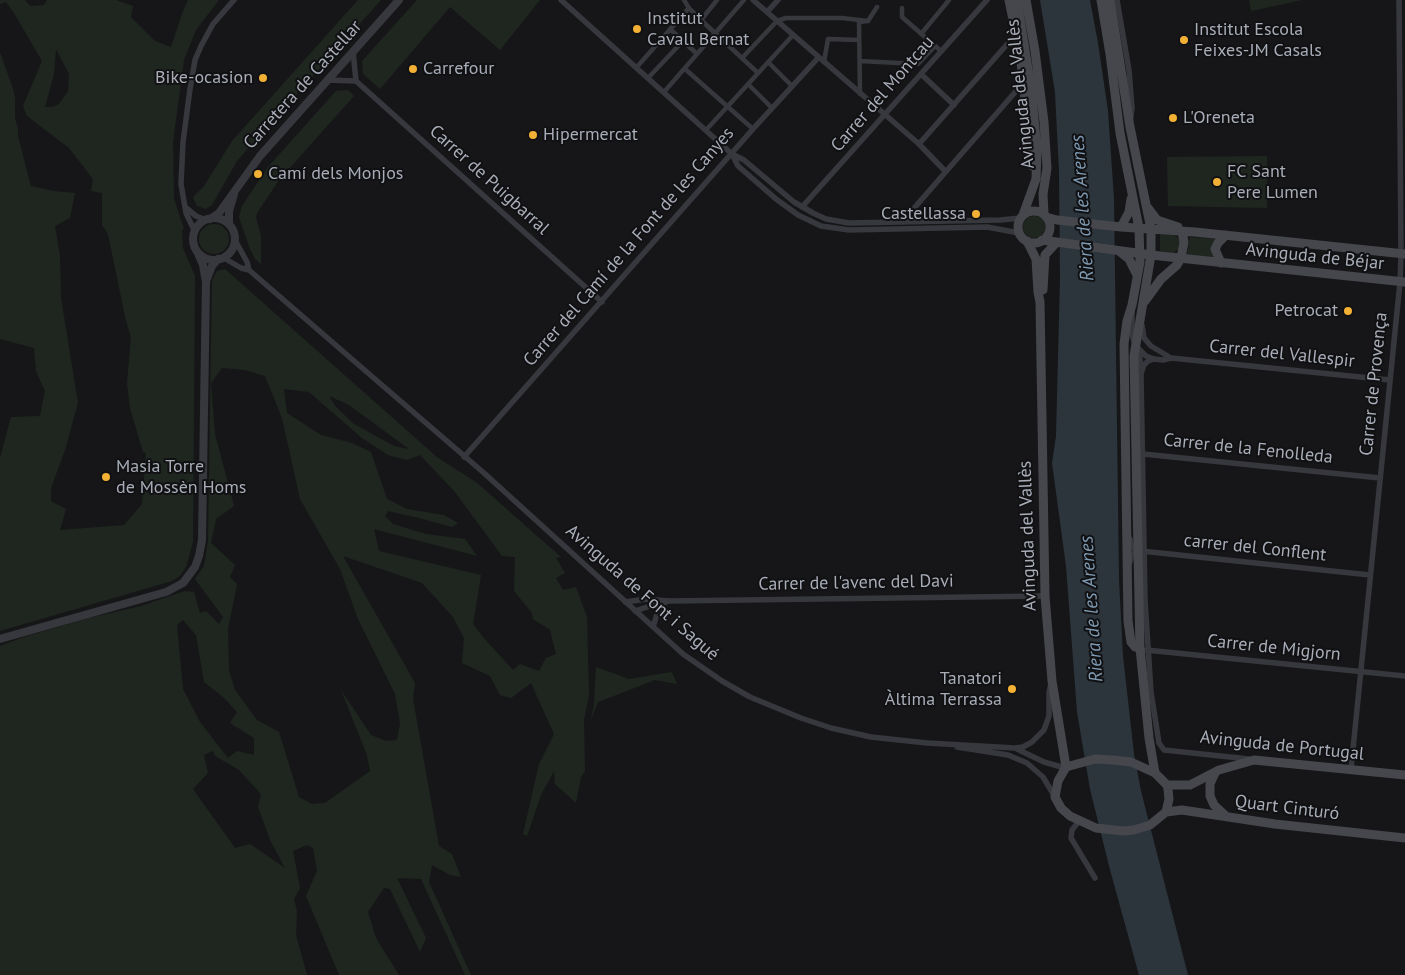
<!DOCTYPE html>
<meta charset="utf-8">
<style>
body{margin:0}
canvas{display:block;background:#161618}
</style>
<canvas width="1405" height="975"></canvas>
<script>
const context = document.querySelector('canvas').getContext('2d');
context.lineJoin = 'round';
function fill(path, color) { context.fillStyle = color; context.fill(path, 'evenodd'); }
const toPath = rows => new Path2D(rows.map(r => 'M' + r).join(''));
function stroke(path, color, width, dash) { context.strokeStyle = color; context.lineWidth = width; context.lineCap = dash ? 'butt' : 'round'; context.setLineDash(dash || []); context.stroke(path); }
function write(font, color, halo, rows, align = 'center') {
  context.font = font + ' "PT Sans",sans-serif'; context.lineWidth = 4; context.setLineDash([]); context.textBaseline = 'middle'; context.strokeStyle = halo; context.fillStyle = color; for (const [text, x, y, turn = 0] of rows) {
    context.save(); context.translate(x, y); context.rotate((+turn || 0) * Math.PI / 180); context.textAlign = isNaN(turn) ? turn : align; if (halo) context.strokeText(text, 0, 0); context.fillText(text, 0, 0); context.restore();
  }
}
fill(toPath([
 [0,0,25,0,30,6,44,5,47,0,116,0,133,6,131,17,155,41,171,47,183,11,188,0,219,0,196,30,184,60,173,142,174,199,184,229,182,230,183,248,195,276,193,542,186,567,180,576,172,581,0,631,0,458,11,417,40,416,45,391,36,371,34,348,0,339,0,52,13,89,15,99,15,119,18,128,18,136,31,186,54,191,75,193,70,218,55,226,60,256,61,298,78,403,65,450,51,488,51,501,66,509,60,530,124,525,142,504,146,453,143,452,130,408,127,383,131,337,126,321,108,234,102,225,102,193,91,191,93,179,69,148,27,116,23,106,42,61,14,13,6,2,0,4],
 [56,49,69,74,68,91,59,104,53,107,45,107,54,74],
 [358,0,381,0,237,161,212,205,206,209,197,206,193,198,195,195,204,186,232,141],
 [417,0,540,0,500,50,450,7,380,89,363,74,362,61],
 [1249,0,1302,0,1251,11],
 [348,90,354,96,279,180,257,213,256,217,261,236,261,264,255,259,250,249,239,217,242,206,268,167,336,91],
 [1267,156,1267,208,1168,206,1167,157],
 '1023 227a11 11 0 1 1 22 0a11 11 0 1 1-22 0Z',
 '199 239a15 15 0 1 1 30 0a15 15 0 1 1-30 0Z',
 [1160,234,1174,235,1177,237,1180,241,1179,249,1173,253,1160,251],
 [1190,237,1217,239,1212,251,1214,258,1187,255],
 [225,269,438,458,476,482,561,557,556,558,565,573,556,578,563,590,576,587,587,617,589,695,584,720,585,771,581,777,576,803,555,784,554,771,541,795,527,836,523,834,539,764,554,734,531,683,511,698,500,695,490,676,462,663,464,638,453,617,422,583,343,556,415,683,413,699,439,846,452,854,461,877,450,875,432,865,429,882,471,975,465,975,421,879,397,878,426,938,420,952,390,889,384,888,368,912,376,938,399,975,339,975,306,896,317,871,313,848,307,845,293,851,300,888,294,899,297,911,296,935,307,975,0,975,0,646,24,637,89,618,141,606,185,591,194,592,200,613,206,611,219,624,223,617,195,579,204,566,208,542,212,280,217,271],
 [222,368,245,370,265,376,282,418,300,499,340,569,358,619,395,694,400,723,397,740,386,741,371,735,341,690,367,755,370,771,325,803,312,804,299,797,279,732,257,720,235,690,229,671,228,629,237,584,230,577,235,565,211,543,216,519,234,506,215,434,211,383],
 [284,389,309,392,362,438,388,455,407,460,420,455,455,492,502,556,515,557,514,591,532,613,533,619,550,630,556,654,546,658,539,671,520,664,513,670,482,636,473,624,481,575,379,551,374,529,477,556,465,539,426,534,393,524,385,516,388,511,419,518,452,527,458,523,444,515,407,509,387,499,371,452,352,443,321,435,287,413],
 [329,396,349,405,409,449,394,446,354,424,336,407],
 [183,620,196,635,204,682,223,697,237,712,230,723,254,738,254,755,237,751,228,758,200,722,183,689,177,625],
 [213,751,215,756,239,770,261,794,258,807,270,840,285,868,250,844,235,848,193,789,208,773,204,755],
 [596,667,629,679,672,672,677,684,655,680,598,702,590,722,594,705]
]), '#1e261f');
fill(toPath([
 [1040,0,1090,0,1098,43,1108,111,1114,199,1119,580,1123,656,1134,754,1141,791,1188,975,1139,975,1109,866,1090,789,1077,712,1066,566,1052,463,1056,436,1060,279,1059,171,1055,92]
]), '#2c353c');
stroke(toPath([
 [684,0,689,8,701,20,758,73],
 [902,8,902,17,941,51],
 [701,20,717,0],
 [670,29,697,54],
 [921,34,949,0],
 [742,58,777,21,786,18,842,18,868,21],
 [860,61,918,64,935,46],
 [768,62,792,86],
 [824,62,828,39,859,40],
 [636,68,689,8],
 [685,69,753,129],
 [648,78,683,41],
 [748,84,772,108],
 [664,92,744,0],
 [860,94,859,22,868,21,877,7],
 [706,130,793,35]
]), '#37383d', 4.5);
stroke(toPath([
 [561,0,732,154,744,160,794,202,813,213,826,219,849,223,1000,220,1021,218],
 [753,0,919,144,945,171],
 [1117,0,1129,70,1132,108,1131,117],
 [767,12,778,0],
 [353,51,356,81],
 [922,75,954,105],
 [328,80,356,81,602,302],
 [919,144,1010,41,1018,41],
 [732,154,738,166,776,199,798,215,821,226,849,230,987,227,1019,233],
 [185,207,196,216,206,220],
 [802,207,987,0],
 [902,222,1017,90,1024,86],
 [195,232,186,213,181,184,183,142,190,89,195,60,201,46,213,24,234,0],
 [235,240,247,262,249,270],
 [224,258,241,268,249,270,361,367,484,473,683,654,722,681,750,697,801,718,831,728,871,737,927,743,1015,748,1023,747,1032,742,1044,730,1049,716,1049,692,1051,684],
 [1132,312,1132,335,1135,345,1146,356,1154,359,1163,360,1171,358,1390,380],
 [1142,325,1144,338,1151,346,1171,358],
 [1139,349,1141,372],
 [1154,359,1148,361,1144,365,1141,374,1145,600,1151,692,1159,743,1164,750,1249,759],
 [1143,454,1380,478],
 [464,457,753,129,818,58],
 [1130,539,1131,546,1137,551,1132,554,1130,562],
 [1141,551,1370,575],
 [625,602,647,599,668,601,1045,596],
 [635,611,650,606,663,604,668,601],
 [653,627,658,611,663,604],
 [1146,650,1405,676],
 [957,747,1008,755,1027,763,1043,777,1055,797],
 [1017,749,1044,762,1065,768],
 [1351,769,1400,282,1401,254,1399,0],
 [1079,821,1072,830,1071,838,1095,878]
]), '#37383d', 5.5);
stroke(toPath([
 '193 239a21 21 0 1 1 42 0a21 21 0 1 1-42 0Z',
 [210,219,219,213,260,156,399,0],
 [229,224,229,211,234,194],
 [206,281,212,266,218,259],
 [0,639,166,592,183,583,195,567,199,556,202,540,206,282,203,265,197,251]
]), '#37383d', 8);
stroke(toPath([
 [1009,0,1018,44],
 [1017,0,1031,88,1037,149,1036,179,1023,215],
 [1026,0,1035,51,1044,122,1047,168,1043,194,1044,214],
 [1101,0,1110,54,1120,133,1139,228,1140,262,1132,305,1127,321,1124,344,1128,621,1131,642,1135,647,1140,648],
 [1110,0,1130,127,1151,229,1151,255,1134,356,1140,648,1149,738,1155,773],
 [1021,62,1032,166],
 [1148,208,1157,220,1178,227],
 '1018 227a16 16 0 1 1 32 0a16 16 0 1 1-32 0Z',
 [1046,217,1057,220,1121,227,1195,232,1405,254],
 [1121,227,1129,212,1131,199],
 [1042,240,1151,255,1405,282],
 [1027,241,1036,259,1038,292,1040,302,1045,596,1052,681,1066,767],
 [1119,251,1129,259,1137,275],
 [1221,263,1215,249,1218,243,1226,235],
 [1043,290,1045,255,1056,243],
 [1145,301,1161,279,1177,265,1181,258,1184,242,1182,232,1179,230],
 [1095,759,1113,760,1131,762,1155,773,1167,785,1168,789,1169,799,1166,812,1150,825,1134,830,1123,831,1096,828,1070,816,1061,808,1055,797,1058,781,1066,767,1095,759],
 [1215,773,1210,784,1210,796,1214,805,1227,817],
 [1167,785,1190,785,1219,770,1254,760,1405,775],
 [1166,812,1182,810,1275,824,1405,838]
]), '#45474d', 9);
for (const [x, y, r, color] of [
 [637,29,5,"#f2b134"],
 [1184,40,5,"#f2b134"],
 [413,69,5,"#f2b134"],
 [263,78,5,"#f2b134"],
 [1173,118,5,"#f2b134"],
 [533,135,5,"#f2b134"],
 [258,174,5,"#f2b134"],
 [1217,182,5,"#f2b134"],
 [976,214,5,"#f2b134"],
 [1348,311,5,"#f2b134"],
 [106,477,5,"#f2b134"],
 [1012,689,5,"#f2b134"]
]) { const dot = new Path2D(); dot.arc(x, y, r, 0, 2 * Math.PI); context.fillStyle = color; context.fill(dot); stroke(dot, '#111113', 2); }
write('18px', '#a8adb8', '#111113', [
 ["Institut",647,19],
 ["Cavall Bernat",647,40],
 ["Institut Escola",1194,30],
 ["Feixes-JM Casals",1194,51],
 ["Carrefour",423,69],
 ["Bike-ocasion",253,78,"right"],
 ["L'Oreneta",1183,118],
 ["Hipermercat",543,135],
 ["FC Sant",1227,172],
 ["Pere Lumen",1227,193],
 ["Camí dels Monjos",268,174],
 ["Castellassa",966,214,"right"],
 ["Petrocat",1338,311,"right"],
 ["Masia Torre",116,467],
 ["de Mossèn Homs",116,488],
 ["Tanatori",1002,679,"right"],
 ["Àltima Terrassa",1002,700,"right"]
], 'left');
write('18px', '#a8adb8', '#111113', [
 ["Carretera de Castellar",303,85,-48],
 ["Carrer del Montcau",883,94,-49],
 ["Avinguda del Vallès",1021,94,-96],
 ["Carrer de Puigbarral",489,180,42],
 ["Carrer del Camí de la Font de les Canyes",629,247,-49],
 ["Avinguda de Béjar",1315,257,6],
 ["Carrer del Vallespir",1282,354,6],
 ["Carrer de Provença",1374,384,-84],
 ["Carrer de la Fenolleda",1248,449,6],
 ["Avinguda del Vallès",1028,536,-92],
 ["carrer del Conflent",1255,548,6],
 ["Carrer de l'avenc del Davi",856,583,-1],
 ["Avinguda de Font i Sagué",642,593,41],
 ["Carrer de Migjorn",1274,648,6],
 ["Avinguda de Portugal",1282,746,6],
 ["Quart Cinturó",1287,808,7]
]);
write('italic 19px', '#7f9bb3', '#111113', [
 ["Riera de les Arenes",1083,208,-94],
 ["Riera de les Arenes",1092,609,-94]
]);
</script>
